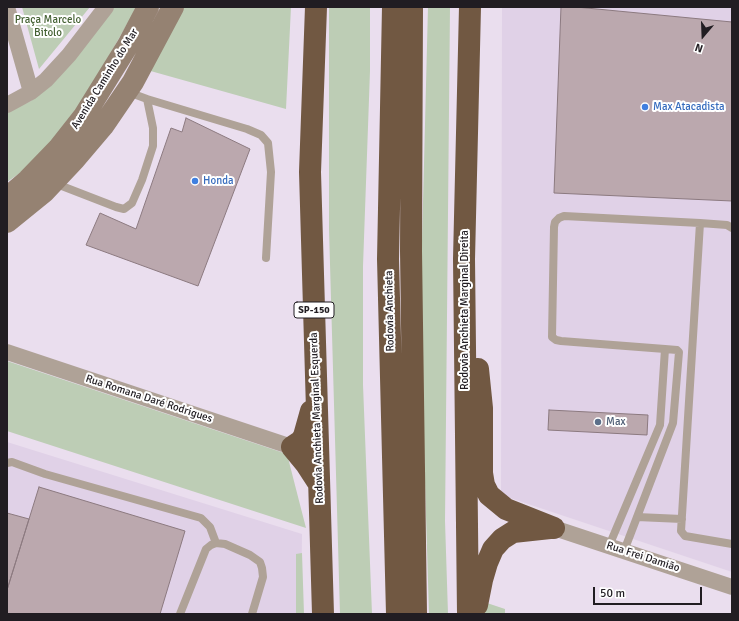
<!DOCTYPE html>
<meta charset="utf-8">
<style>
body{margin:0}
#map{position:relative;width:739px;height:621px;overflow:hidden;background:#eadeee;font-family:Signika,sans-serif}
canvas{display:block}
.frame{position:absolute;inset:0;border:8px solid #211d22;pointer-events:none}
.north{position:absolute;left:683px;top:16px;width:40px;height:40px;-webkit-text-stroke:3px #fff;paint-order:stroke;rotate:199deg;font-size:11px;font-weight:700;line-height:16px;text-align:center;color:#211d22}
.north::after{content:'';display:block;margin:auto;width:14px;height:18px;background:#211d22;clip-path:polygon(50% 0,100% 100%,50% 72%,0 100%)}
.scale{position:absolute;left:593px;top:587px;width:109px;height:18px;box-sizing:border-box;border:2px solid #211d22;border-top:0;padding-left:5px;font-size:12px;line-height:14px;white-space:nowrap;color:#211d22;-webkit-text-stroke:3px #fff;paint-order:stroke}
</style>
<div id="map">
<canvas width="739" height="621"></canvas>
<div class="frame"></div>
<div class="north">N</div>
<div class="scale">50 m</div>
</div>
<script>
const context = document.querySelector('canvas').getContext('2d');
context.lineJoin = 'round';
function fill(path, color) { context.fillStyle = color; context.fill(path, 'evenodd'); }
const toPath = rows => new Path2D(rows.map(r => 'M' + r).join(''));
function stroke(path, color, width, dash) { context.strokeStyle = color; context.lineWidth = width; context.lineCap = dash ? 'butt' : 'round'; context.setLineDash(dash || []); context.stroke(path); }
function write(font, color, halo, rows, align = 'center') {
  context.font = font + ' Signika,sans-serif'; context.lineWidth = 4; context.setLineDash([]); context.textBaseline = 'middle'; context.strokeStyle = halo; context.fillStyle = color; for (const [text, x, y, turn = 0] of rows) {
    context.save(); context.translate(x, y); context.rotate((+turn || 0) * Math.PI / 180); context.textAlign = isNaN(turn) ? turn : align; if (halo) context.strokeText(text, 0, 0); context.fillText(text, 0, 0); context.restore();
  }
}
fill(toPath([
 [502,7,732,7,732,572,501,495],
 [7,442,302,534,301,614,7,614]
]), '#e0d1e7');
fill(toPath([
 [22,7,90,7,39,69],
 [114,7,137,7,76,113,33,164,7,182,7,112,31,101,61,72],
 [181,7,291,7,286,109,147,70],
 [329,7,370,7,370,71,363,266,363,385,372,614,340,614,329,229],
 [428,7,450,7,445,521,448,614,429,614,420,319],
 [7,361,287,454,306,528,7,431],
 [302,553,304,614,296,614,296,554],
 [484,602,505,609,505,614,484,614]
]), '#bdcdb5');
const building = toPath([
 [561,7,576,7,732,22,732,201,554,193,561,7],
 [186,118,250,149,198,286,86,245,100,213,136,229,171,128,182,132,186,118],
 [549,410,648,415,647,435,548,430,549,410],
 [39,487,185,531,160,614,7,614,7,590,39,487],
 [7,513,29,519,7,590,7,513]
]);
fill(building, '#bba8ae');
stroke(building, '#8c7a80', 1);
stroke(toPath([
 [147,99,247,129,261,135,268,143,271,172,266,258],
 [54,183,116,207,124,209,132,203,142,180,153,146,153,128,147,99,128,92],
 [700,223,681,531,685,536,732,544],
 [665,349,561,341,556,340,552,337,554,227,555,222,559,218,564,216,700,223,727,225,732,228],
 [7,463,12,462,45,474,201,518,210,527,216,543],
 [637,517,682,519],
 [609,546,660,425,665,349,677,350,679,352,673,423,624,551],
 [180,614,206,549,211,545,216,543,225,544,250,555,260,562,262,568,263,577,252,614]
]), '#afa297', 8);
stroke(toPath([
 [7,7,31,92],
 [7,105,31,92,46,80,69,55,106,7],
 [7,352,292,447],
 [554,528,732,587]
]), '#afa297', 16);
stroke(toPath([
 [7,198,28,180,58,149,84,116,128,45,148,7],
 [7,222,44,192,75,159,103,126,133,82,173,7]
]), '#958272', 22);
stroke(toPath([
 [316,7,310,172,323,614],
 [393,7,388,259,397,614],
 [412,7,411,251,416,614],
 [478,369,482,408,482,473,484,485,489,495,506,509,554,528],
 [311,411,304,436,301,441,292,447,306,464,319,484],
 [477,605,482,580,487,563,493,549,502,539,513,532,550,528],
 [468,614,464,259,470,7]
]), '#715842', 22);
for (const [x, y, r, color] of [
 [645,107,4,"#3f7fe0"],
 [195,181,4,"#3f7fe0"],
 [598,422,4,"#5c6f8a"]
]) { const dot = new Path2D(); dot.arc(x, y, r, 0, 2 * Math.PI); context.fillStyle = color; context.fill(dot); stroke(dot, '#fff', 1.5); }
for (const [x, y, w] of [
 [314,310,40]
]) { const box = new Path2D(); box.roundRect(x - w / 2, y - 8, w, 16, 3); context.fillStyle = '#fff'; context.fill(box); stroke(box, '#211d22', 1); }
write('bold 10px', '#211d22', null, [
 ["SP-150",314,310]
]);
write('11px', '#446133', '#fff', [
 ["Praça Marcelo",48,20],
 ["Bitolo",48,33]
]);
write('11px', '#211d22', '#fff', [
 ["Avenida Caminho do Mar",105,79,-58],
 ["Rodovia Anchieta Marginal Direita",465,310,-90],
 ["Rodovia Anchieta",390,311,-91],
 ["Rua Romana Daré Rodrigues",149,399,18],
 ["Rodovia Anchieta Marginal Esquerda",317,418,-92],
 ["Rua Frei Damião",643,557,18]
]);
write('11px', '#366cbe', '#fff', [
 ["Max Atacadista",653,107],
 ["Honda",203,181]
], 'left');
write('11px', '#4e5e75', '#fff', [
 ["Max",606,422]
], 'left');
</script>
